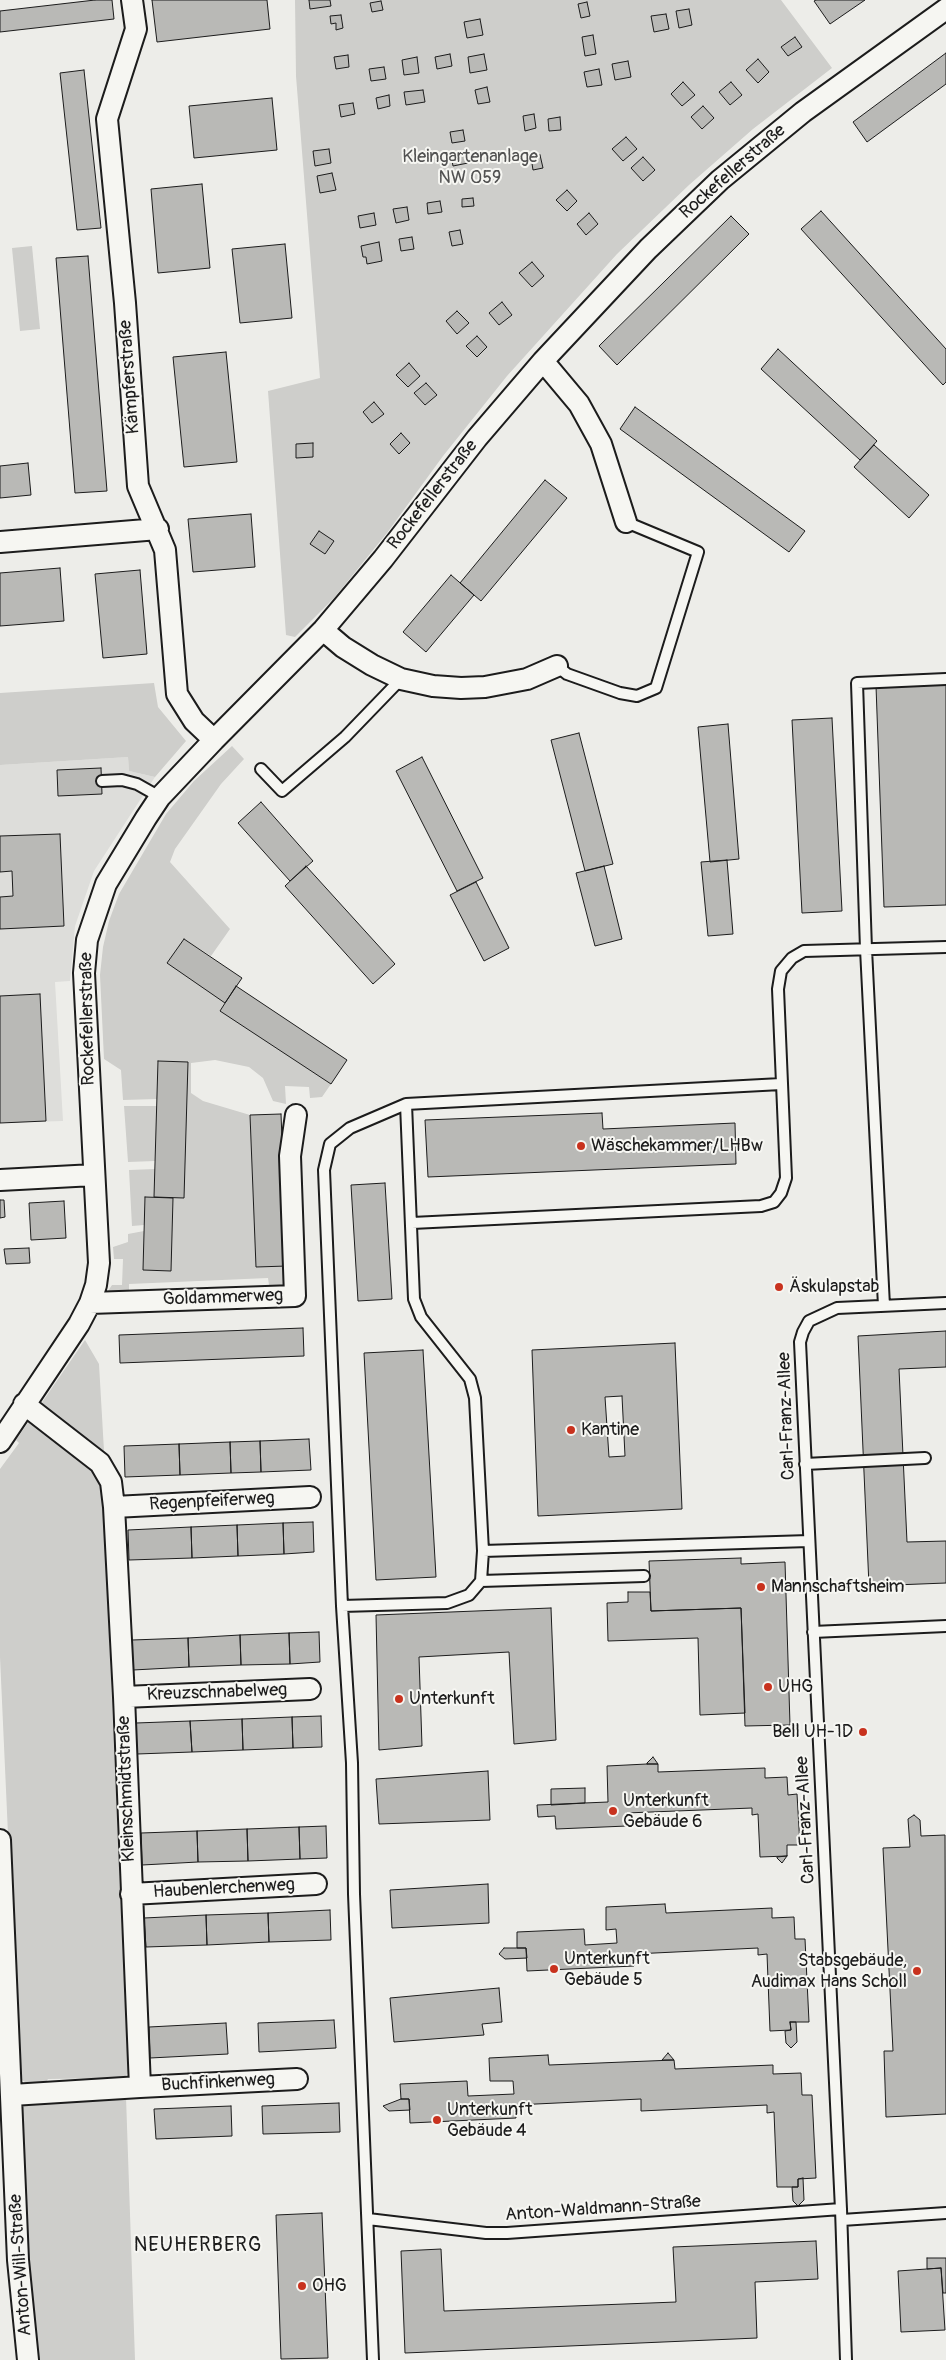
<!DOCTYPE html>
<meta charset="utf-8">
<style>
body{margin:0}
canvas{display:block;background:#edede9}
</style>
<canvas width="946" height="2360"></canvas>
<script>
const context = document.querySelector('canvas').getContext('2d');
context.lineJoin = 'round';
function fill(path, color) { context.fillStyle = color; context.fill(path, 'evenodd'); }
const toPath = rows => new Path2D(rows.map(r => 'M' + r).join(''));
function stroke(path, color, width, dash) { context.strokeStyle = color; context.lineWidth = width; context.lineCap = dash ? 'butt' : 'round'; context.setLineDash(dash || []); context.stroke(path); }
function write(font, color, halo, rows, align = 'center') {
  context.font = font + ' Pangolin,sans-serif'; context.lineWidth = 4; context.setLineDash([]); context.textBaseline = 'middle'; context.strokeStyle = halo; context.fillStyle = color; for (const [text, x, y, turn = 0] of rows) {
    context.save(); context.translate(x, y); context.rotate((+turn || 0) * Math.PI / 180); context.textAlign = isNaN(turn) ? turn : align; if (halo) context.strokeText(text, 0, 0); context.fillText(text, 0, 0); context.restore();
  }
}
fill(toPath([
 [128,757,129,771,155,777,94,871,75,926,70,981,55,982,63,1121,0,1123,0,765]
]), '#ddddda');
fill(toPath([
 [295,0,781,0,832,68,753,129,689,185,617,254,507,376,443,456,387,533,334,598,295,637,286,635,268,391,320,378,296,76],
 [32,246,40,329,20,331,12,248],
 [154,683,158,707,186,741,155,777,129,771,128,757,0,765,0,693],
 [232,746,244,759,221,784,175,849,170,862,230,929,211,956,184,939,168,963,225,1003,221,1011,331,1084,322,1097,310,1098,309,1087,285,1086,286,1104,273,1101,263,1078,249,1067,215,1060,191,1063,191,1093,203,1101,250,1115,256,1267,287,1266,287,1279,284,1286,270,1292,268,1278,129,1284,129,1295,113,1296,108,1291,112,1285,122,1285,123,1259,114,1259,113,1247,128,1242,128,1234,144,1231,143,1270,171,1271,173,1198,188,1062,158,1061,157,1099,123,1100,121,1070,104,1059,100,975,103,947,109,921,119,894,166,814,194,781],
 [124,1106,157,1106,155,1161,128,1162],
 [155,1169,154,1197,145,1197,144,1225,132,1226,129,1170],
 [85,1340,99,1364,104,1451,103,1493,128,2073,119,2083,117,2078,48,2079,44,2086,31,2086,19,2078,0,1657,0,1469,19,1443,16,1440],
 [126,2097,135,2360,39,2360,27,2270,21,2108,30,2101]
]), '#cececb');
const building = toPath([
 [95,0,112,0,114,19,0,32,0,11,95,0],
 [152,0,267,0,270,29,157,42,152,0],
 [309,0,330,0,331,6,310,9,309,0],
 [816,0,865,0,830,24,814,1,816,0],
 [381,1,383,10,372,12,370,3,381,1],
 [587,2,590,16,581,18,578,4,587,2],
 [689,9,692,25,679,28,676,11,689,9],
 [666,14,669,29,654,32,651,16,666,14],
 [341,15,343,28,336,30,336,23,331,24,330,16,341,15],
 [480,19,483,35,467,38,464,22,480,19],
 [593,35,596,54,585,56,582,37,593,35],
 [795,37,802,47,788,56,781,47,795,37],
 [946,53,946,84,867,142,853,122,946,53],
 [450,54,452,66,437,69,435,57,450,54],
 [484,54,487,70,470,73,468,57,484,54],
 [348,55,349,67,336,69,334,57,348,55],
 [417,57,419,73,404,75,402,60,417,57],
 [758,59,769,72,758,83,746,70,758,59],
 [628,61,631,77,615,80,612,64,628,61],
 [384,67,386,79,371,81,369,69,384,67],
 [599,69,602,85,587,87,584,72,599,69],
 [84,70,101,228,77,230,60,73,84,70],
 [683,82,695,95,682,106,671,94,683,82],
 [731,82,742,95,730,105,719,92,731,82],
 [487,87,490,102,478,104,475,90,487,87],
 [423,90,425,102,406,105,404,92,423,90],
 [389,95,390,106,378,109,376,98,389,95],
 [272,98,277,150,194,158,189,106,272,98],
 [353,103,355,114,341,117,339,105,353,103],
 [703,106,714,118,702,129,691,117,703,106],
 [534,114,536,128,525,131,523,116,534,114],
 [560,117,561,130,549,131,548,119,560,117],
 [463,130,465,141,452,143,450,132,463,130],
 [626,137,637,149,623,161,612,149,626,137],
 [329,149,331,163,315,166,313,151,329,149],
 [466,152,468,163,453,166,451,155,466,152],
 [540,155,543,168,533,170,531,157,540,155],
 [643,157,655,170,643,181,631,168,643,157],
 [332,173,336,190,320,193,317,176,332,173],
 [202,184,210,268,158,273,151,189,202,184],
 [567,190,577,201,567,211,556,200,567,190],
 [473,198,474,206,462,207,462,199,473,198],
 [440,201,442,212,428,214,427,203,440,201],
 [407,207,409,220,396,223,393,209,407,207],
 [821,211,946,349,946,382,943,385,801,229,821,211],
 [374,213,376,225,360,228,358,216,374,213],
 [589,213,598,224,586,235,577,224,589,213],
 [731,216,749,234,617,365,599,346,731,216],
 [460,230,463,244,452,246,449,232,460,230],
 [412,237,414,249,401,251,399,239,412,237],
 [379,242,382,261,367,264,366,257,363,257,361,246,379,242],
 [285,244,292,318,240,323,232,249,285,244],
 [88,256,107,491,75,493,56,258,88,256],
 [532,262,544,276,532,287,519,273,532,262],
 [502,302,512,315,499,325,489,313,502,302],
 [457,311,469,323,457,334,446,321,457,311],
 [477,336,487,347,477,357,466,346,477,336],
 [778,349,877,441,860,460,761,369,778,349],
 [226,352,237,462,184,467,173,357,226,352],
 [409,363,420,376,408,387,396,375,409,363],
 [426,383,437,395,425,405,414,393,426,383],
 [374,402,384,414,372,423,363,412,374,402],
 [635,407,805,531,789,552,620,429,635,407],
 [401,433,410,443,399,454,390,444,401,433],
 [313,443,313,457,296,458,296,444,313,443],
 [874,445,929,495,909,518,854,467,874,445],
 [28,463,31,495,0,498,0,466,28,463],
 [545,480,567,498,481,601,460,583,545,480],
 [251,514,255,567,193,572,188,519,251,514],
 [319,531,334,541,325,554,310,544,319,531],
 [60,568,64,621,0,626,0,573,60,568],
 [140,570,147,654,103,658,95,574,140,570],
 [451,575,474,595,426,652,403,632,451,575],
 [946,684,946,905,884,907,876,686,946,684],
 [832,718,842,911,802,913,792,720,832,718],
 [728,724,739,859,710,862,698,727,728,724],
 [579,733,613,864,585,871,551,740,579,733],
 [422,757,483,878,457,891,396,771,422,757],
 [101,768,102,794,58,796,57,770,101,768],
 [261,802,313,861,290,881,238,823,261,802],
 [60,834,64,926,0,929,0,897,13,896,12,871,0,872,0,836,60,834],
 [727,860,733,934,708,936,701,862,727,860],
 [306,866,395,964,373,984,285,886,306,866],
 [604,866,622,939,595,946,576,873,604,866],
 [476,882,509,948,484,961,450,895,476,882],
 [184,939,242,978,225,1003,167,963,184,939],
 [236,986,347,1060,331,1084,220,1011,236,986],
 [40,994,46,1121,0,1123,0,996,40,994],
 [158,1061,188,1062,184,1198,154,1197,158,1061],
 [602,1113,603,1129,735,1123,736,1164,428,1177,425,1120,602,1113],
 [281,1114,287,1266,256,1267,250,1115,281,1114],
 [385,1183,392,1299,358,1301,351,1185,385,1183],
 [145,1197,173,1198,171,1271,143,1270,145,1197],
 [0,1200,4,1200,5,1217,0,1218,0,1200],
 [64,1201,66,1238,31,1240,29,1203,64,1201],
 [29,1248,30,1263,6,1264,4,1249,29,1248],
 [303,1328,304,1356,120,1363,119,1335,303,1328],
 [946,1331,946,1367,899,1369,907,1542,946,1541,946,1583,869,1586,858,1336,946,1331],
 [675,1343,682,1509,538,1516,532,1350,675,1343],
 [622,1396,625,1456,609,1457,605,1397,622,1396],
 [423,1350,436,1577,376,1580,364,1353,423,1350],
 [309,1439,311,1470,261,1472,260,1441,309,1439],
 [260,1441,261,1472,231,1473,230,1442,260,1441],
 [230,1442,231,1473,180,1475,179,1444,230,1442],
 [179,1444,180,1475,125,1477,124,1446,179,1444],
 [313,1522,314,1552,284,1554,283,1523,313,1522],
 [283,1523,284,1554,238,1556,237,1525,283,1523],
 [237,1525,238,1556,192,1558,191,1527,237,1525],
 [191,1527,192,1558,129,1560,128,1530,191,1527],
 [741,1558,741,1564,785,1562,790,1725,745,1726,741,1608,651,1611,649,1561,741,1558],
 [628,1592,650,1592,651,1611,741,1608,745,1713,700,1715,698,1638,608,1641,607,1603,628,1602,628,1592],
 [551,1608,556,1740,514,1744,509,1652,419,1657,422,1746,379,1750,376,1615,551,1608],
 [319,1632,320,1662,290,1664,289,1633,319,1632],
 [289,1633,290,1664,241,1665,240,1635,289,1633],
 [240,1635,241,1665,189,1667,188,1638,240,1635],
 [188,1638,189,1667,133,1670,132,1640,188,1638],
 [321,1716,322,1747,293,1748,292,1717,321,1716],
 [292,1717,293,1748,243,1750,242,1719,292,1717],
 [242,1719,243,1750,192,1752,190,1721,242,1719],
 [190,1721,192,1752,137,1754,136,1723,190,1721],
 [653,1757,658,1764,647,1764,647,1763,653,1757],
 [647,1764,658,1764,658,1772,765,1768,765,1778,787,1777,788,1795,797,1794,800,1845,787,1845,787,1856,760,1857,758,1814,752,1815,752,1808,626,1813,627,1826,556,1829,555,1816,538,1817,537,1805,608,1802,607,1766,647,1764],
 [488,1771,490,1820,379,1824,376,1779,488,1771],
 [585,1788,585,1803,551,1805,551,1789,585,1788],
 [914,1815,920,1820,921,1836,945,1835,946,2114,886,2117,884,2051,893,2051,883,1848,910,1847,908,1819,914,1815],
 [326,1826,327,1858,300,1859,299,1827,326,1826],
 [299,1827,300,1859,248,1861,247,1829,299,1827],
 [247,1829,248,1861,198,1862,197,1831,247,1829],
 [197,1831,198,1862,142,1865,141,1833,197,1831],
 [787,1856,782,1863,777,1858,777,1857,787,1856],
 [488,1884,489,1923,392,1928,390,1890,488,1884],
 [665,1904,666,1913,772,1908,772,1918,794,1917,795,1939,805,1939,809,2022,790,2022,791,2030,770,2031,767,1954,758,1955,758,1948,634,1954,634,1966,527,1971,526,1948,517,1948,517,1932,584,1929,585,1945,617,1943,616,1929,606,1930,606,1907,665,1904],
 [330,1910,331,1940,269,1942,268,1913,330,1910],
 [268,1913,269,1942,207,1945,206,1915,268,1913],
 [206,1915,207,1945,146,1947,144,1918,206,1915],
 [504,1948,526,1948,527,1958,505,1959,499,1954,504,1948],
 [499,1988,502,2022,482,2024,484,2035,394,2042,390,1998,499,1988],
 [334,2020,336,2048,259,2052,258,2023,334,2020],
 [790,2022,796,2022,797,2042,791,2048,786,2043,785,2031,791,2030,790,2022],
 [226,2023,228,2054,150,2058,149,2027,226,2023],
 [668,2053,674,2060,662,2060,668,2053],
 [548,2055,549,2065,674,2060,675,2069,773,2065,773,2074,801,2073,802,2095,812,2095,816,2178,798,2179,798,2187,777,2187,774,2112,767,2113,767,2105,641,2111,641,2099,515,2105,516,2118,410,2123,409,2099,401,2099,400,2084,467,2081,468,2096,514,2094,513,2081,490,2081,489,2058,548,2055],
 [401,2099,409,2099,410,2110,389,2111,383,2106,401,2099],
 [339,2103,340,2132,263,2134,262,2106,339,2103],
 [231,2106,232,2136,156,2139,154,2109,231,2106],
 [803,2178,804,2200,798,2206,793,2201,792,2187,798,2187,798,2179,803,2178],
 [322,2213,328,2358,281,2359,276,2215,322,2213],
 [816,2241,818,2279,755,2282,757,2338,405,2353,401,2251,441,2249,444,2311,676,2302,673,2247,816,2241],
 [927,2258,946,2258,946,2293,943,2293,941,2268,927,2269,927,2258],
 [941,2268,945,2330,901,2332,898,2271,941,2268]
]);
fill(building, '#b9b9b6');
stroke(building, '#1c1c1c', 1);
const lane = toPath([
 [557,666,567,674,620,693,637,696,656,688,698,552,626,522],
 [261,769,282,791,345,737,401,679],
 [102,781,122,780,137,784,160,797],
 [412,1223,761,1206,774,1202,781,1193,786,1178,778,989,781,971,792,958,804,951,946,947],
 [884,1306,866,949,857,683,946,679],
 [805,1464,925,1458],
 [483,1551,809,1541],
 [481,1581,644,1576],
 [342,1606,447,1603,469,1595,481,1581,483,1551,475,1398,470,1379,421,1317,414,1299,406,1104,781,1084],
 [813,1632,946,1626],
 [368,2219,486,2233,507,2233,841,2209],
 [842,2220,946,2213],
 [373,2360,354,1894,352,1763,342,1606,324,1170,330,1144,350,1128,406,1104],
 [846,2360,841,2209,800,1342,803,1332,809,1321,837,1308,946,1303]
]);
const street = toPath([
 [132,0,136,29,107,119,125,303,138,486,165,550,177,694,194,721,214,740],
 [543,361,579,404,601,444,626,522],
 [0,542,158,529],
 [323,630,343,647,372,665,401,679,433,686,461,688,485,687,527,679,557,666],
 [0,1180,94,1175],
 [90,1303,295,1296,290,1156,296,1115],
 [0,1442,79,1324,90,1303,96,1285,99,1263,84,973,87,940,106,884,146,818,160,797,214,740,323,630,383,559,477,438,543,361,648,249,720,180,803,112,946,9],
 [114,1507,310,1497],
 [124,1697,310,1689],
 [0,1840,18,2260,28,2360],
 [131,1894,316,1884],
 [140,2087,297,2079],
 [12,2095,140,2087,124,1697,114,1507,111,1482,100,1463,24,1404]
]);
stroke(lane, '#1c1c1c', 14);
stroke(street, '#1c1c1c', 24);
stroke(lane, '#f6f6f2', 10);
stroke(street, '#f6f6f2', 20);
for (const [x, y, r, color] of [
 [581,1146,5,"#c8321e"],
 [779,1287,5,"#c8321e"],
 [571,1430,5,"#c8321e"],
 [761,1587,5,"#c8321e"],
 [768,1687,5,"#c8321e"],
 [399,1699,5,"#c8321e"],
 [863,1732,5,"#c8321e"],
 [613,1811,5,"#c8321e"],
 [554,1969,5,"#c8321e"],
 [917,1971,5,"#c8321e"],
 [437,2120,5,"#c8321e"],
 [302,2286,5,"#c8321e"]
]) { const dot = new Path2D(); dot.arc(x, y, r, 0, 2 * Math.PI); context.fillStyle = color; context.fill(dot); stroke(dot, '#f6f6f2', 2); }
write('18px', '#515151', '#f6f6f2', [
 ["Kleingartenanlage",470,157],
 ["NW 059",470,178]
]);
write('18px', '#1c1c1c', '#f6f6f2', [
 ["Rockefellerstraße",733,172,-41],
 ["Kämpferstraße",130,377,-94],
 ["Rockefellerstraße",433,495,-52],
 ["Rockefellerstraße",88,1019,-91],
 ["Goldammerweg",223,1298,-2],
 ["Carl-Franz-Allee",787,1416,-92],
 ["Regenpfeiferweg",212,1502,-3],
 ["Kreuzschnabelweg",217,1693,-2],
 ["Kleinschmidtstraße",127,1789,-92],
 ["Carl-Franz-Allee",806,1820,-93],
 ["Haubenlerchenweg",224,1889,-3],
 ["Buchfinkenweg",218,2083,-3],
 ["Anton-Waldmann-Straße",603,2209,-4],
 ["Anton-Will-Straße",21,2265,-94]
]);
write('18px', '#1c1c1c', '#f6f6f2', [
 ["Wäschekammer/LHBw",591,1146],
 ["Äskulapstab",789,1287],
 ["Kantine",581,1430],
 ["Mannschaftsheim",771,1587],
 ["UHG",778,1687],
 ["Unterkunft",409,1699],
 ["Bell UH-1D",853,1732,"right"],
 ["Unterkunft",623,1801],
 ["Gebäude 6",623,1822],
 ["Unterkunft",564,1959],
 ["Gebäude 5",564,1980],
 ["Stabsgebäude,",907,1961,"right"],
 ["Audimax Hans Scholl",907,1982,"right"],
 ["Unterkunft",447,2110],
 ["Gebäude 4",447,2131],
 ["OHG",312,2286]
], 'left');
context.letterSpacing = '1px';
write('20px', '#1c1c1c', '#f6f6f2', [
 ["NEUHERBERG",198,2246]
]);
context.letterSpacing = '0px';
</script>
